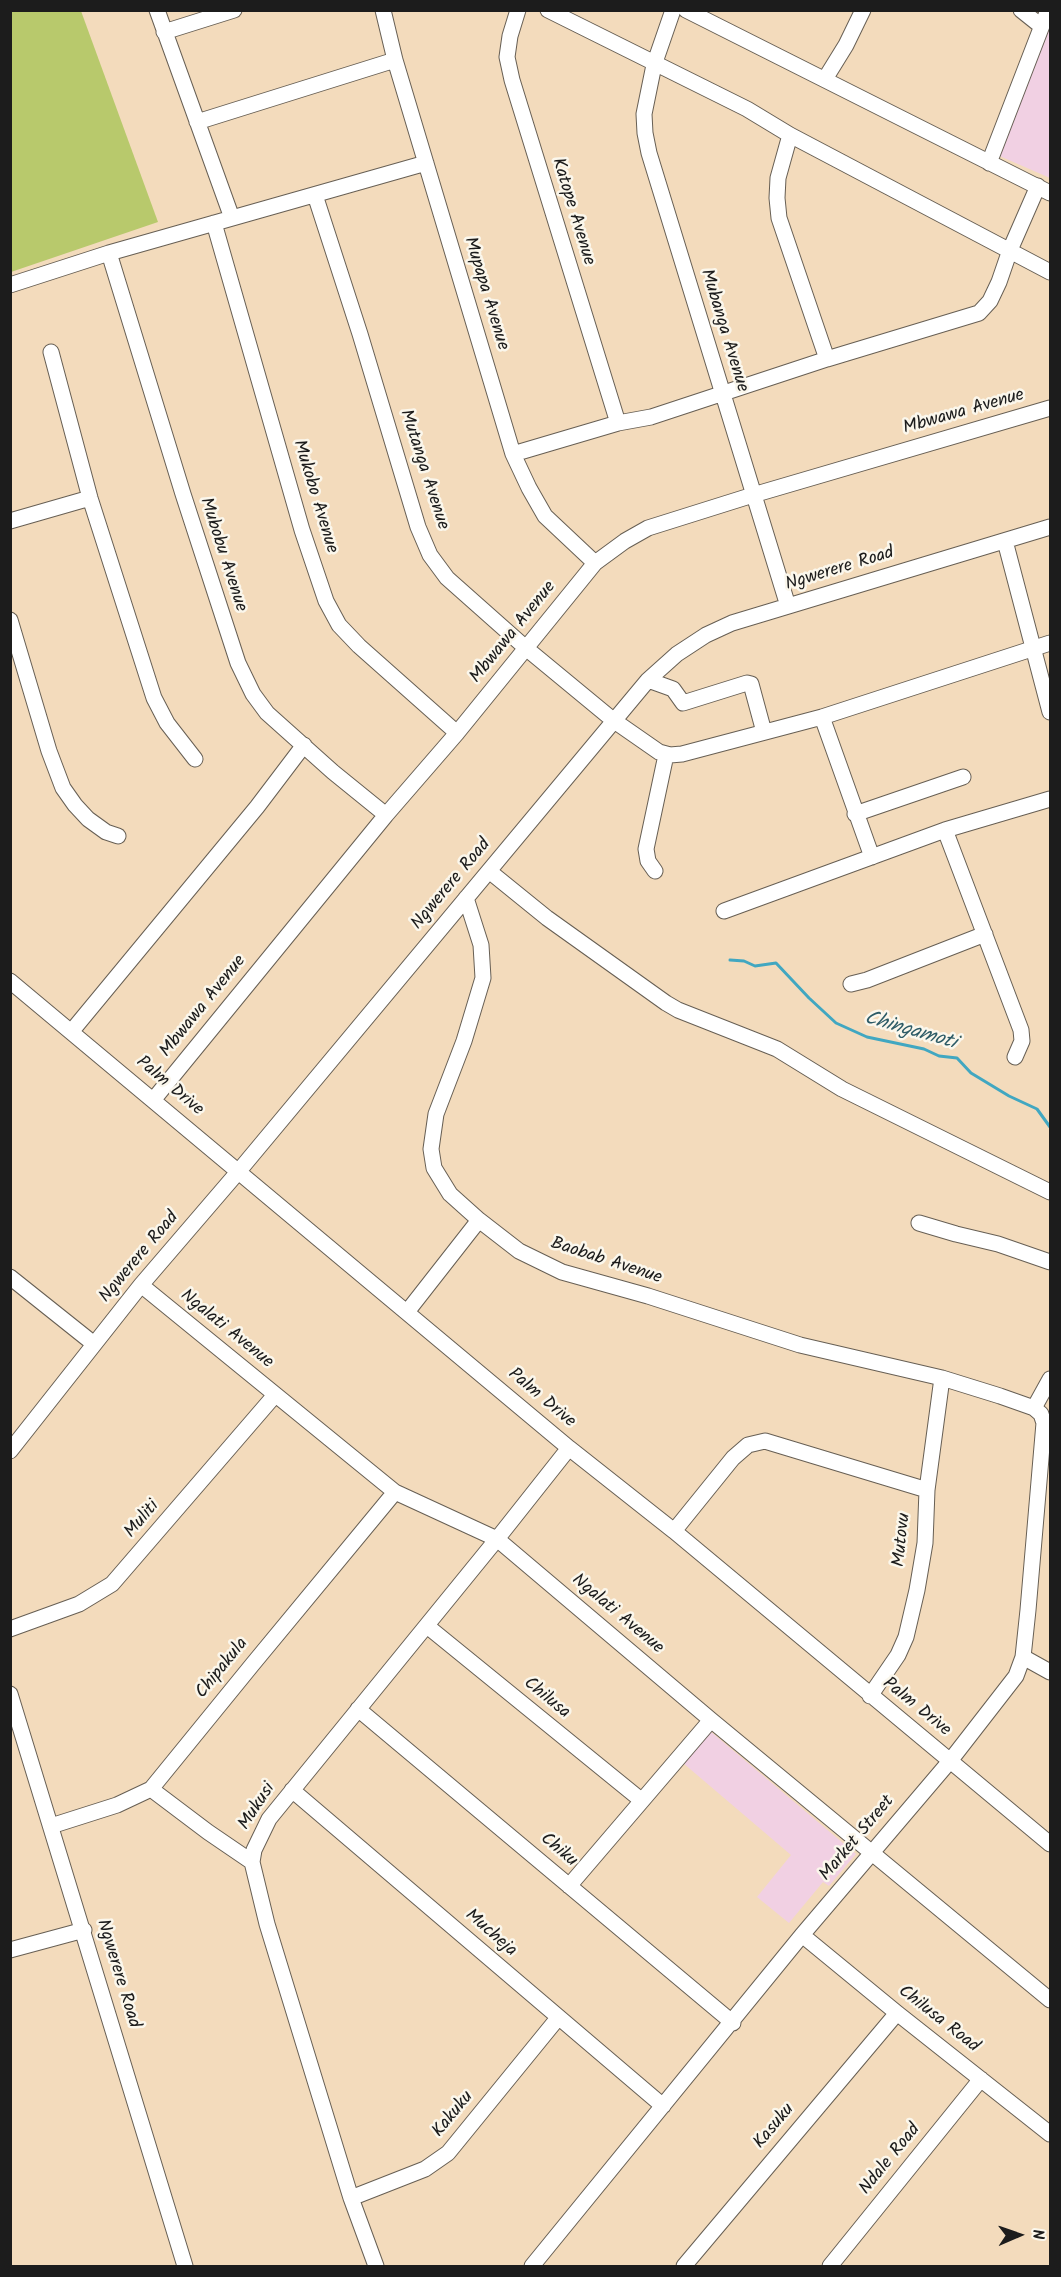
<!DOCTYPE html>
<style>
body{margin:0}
#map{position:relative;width:1061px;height:2277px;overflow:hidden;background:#f3dbbc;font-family:Kalam,sans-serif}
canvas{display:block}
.frame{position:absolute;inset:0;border:12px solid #1c1c1c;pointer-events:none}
.north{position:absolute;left:989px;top:2205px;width:60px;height:60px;-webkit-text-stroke:4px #fbf7ec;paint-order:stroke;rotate:88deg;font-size:16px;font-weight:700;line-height:24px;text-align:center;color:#1c1c1c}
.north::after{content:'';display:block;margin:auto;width:21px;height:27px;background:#1c1c1c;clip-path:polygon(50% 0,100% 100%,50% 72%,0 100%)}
</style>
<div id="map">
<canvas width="1061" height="2277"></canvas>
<div class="frame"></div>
<div class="north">N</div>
</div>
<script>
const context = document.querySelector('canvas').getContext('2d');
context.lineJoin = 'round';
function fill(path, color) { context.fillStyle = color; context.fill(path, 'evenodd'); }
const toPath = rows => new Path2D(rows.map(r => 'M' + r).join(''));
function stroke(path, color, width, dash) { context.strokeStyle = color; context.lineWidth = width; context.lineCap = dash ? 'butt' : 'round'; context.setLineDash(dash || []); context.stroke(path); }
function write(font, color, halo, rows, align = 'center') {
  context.font = font + ' Kalam,sans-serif'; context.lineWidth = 5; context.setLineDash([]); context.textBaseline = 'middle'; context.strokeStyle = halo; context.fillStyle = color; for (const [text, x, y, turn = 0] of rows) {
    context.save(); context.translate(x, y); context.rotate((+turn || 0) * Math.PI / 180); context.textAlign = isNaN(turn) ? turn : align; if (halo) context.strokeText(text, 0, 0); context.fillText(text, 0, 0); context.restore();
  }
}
fill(toPath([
 [1050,19,1050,178,995,154],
 [710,1731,856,1854,829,1886,823,1882,789,1923,757,1897,791,1855,683,1763]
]), '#f1d0e3');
fill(toPath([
 [10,11,81,11,158,222,11,272]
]), '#b8c96c');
stroke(toPath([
 [730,960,744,961,755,966,776,963,809,998,836,1023,867,1037,924,1049,939,1056,957,1058,971,1073,1009,1096,1037,1109,1050,1127]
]), '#41a7c1', 3);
const minor = toPath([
 [157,10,232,218],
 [383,10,395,60,513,454,529,488,545,516,595,563],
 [518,10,510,36,507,57,512,80,618,423],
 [548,10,747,109,790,135,1050,272],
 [673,10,654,65,644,114,645,133,649,153,788,606],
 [686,10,1050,193],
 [1021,10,1041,26],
 [164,32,234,10],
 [825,79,846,45,863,10],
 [197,122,395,60],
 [790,135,778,178,777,198,779,218,827,359],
 [989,163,1048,10],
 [315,195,360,334,418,527,430,555,447,578,527,649,613,720,659,752,670,755,682,754,822,717,1050,643],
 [214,223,302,530,326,601,339,625,359,646,457,733],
 [109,253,183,494,238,663,253,694,267,713,333,772,386,815],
 [10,285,109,253,426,163],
 [51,352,90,498,154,698,167,723,195,759],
 [513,454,618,423,651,417,827,359,979,313,990,301,999,282,1010,250,1038,186],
 [10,521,90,498],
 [1005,541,1050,712],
 [10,620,49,751,63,788,75,805,88,819,106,832,118,836],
 [648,680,673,689,683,703,747,683,751,684,764,732],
 [822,717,872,857],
 [855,814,963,777],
 [945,830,1021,1030,1022,1041,1015,1057],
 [489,871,547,918,666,1003,678,1010,777,1049,842,1089,1050,1192],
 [655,871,648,861,646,849,666,755],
 [466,898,481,945,483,978,464,1041,436,1114,431,1149,434,1168,450,1194,479,1220,519,1251,562,1272,648,1296,800,1345,942,1378,1000,1396,1034,1408,1041,1414,1044,1423,1028,1610,1023,1657,1016,1676,950,1761,802,1935,532,2266],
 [724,911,945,830,1050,799],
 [10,981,569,1448,674,1531,1050,1844],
 [851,984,867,980,985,934],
 [71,1032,257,807,304,745],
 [154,1099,386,815,457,733,595,563,625,541,648,528,753,495,1050,408],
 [919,1223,956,1234,998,1244,1050,1262],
 [10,1277,94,1344],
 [141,1285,395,1492,497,1539,711,1720,1050,2000],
 [407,1312,479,1220],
 [1034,1408,1050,1379],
 [10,1451,141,1285,238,1172,648,680,677,654,706,635,732,623,1050,527],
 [674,1531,733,1458,748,1445,765,1441,927,1490],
 [427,1626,641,1800],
 [10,1629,79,1604,112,1584,275,1395],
 [1023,1657,1050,1672],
 [10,1694,185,2266],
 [870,1696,898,1655,906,1637,917,1590,925,1543,927,1490,942,1378],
 [358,1709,733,2023],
 [151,1789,208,1832,252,1862],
 [292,1790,663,2106],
 [51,1826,117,1805,151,1789,252,1665,395,1492],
 [569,1886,711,1720],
 [802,1935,897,2013,1050,2134],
 [10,1950,84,1930],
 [351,2198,425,2169,448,2153,558,2018],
 [376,2266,351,2198,267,1924,252,1862,254,1850,269,1819,497,1539,569,1448],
 [684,2266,897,2013],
 [830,2266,981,2079]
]);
stroke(minor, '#675f54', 17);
stroke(minor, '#fff', 15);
write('18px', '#1c1c1c', '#fbf7ec', [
 ["Katope Avenue",572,212,73],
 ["Mupapa Avenue",485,294,73],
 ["Mubanga Avenue",723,331,73],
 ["Mbwawa Avenue",964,413,-16],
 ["Mutanga Avenue",423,470,72],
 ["Mukobo Avenue",314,497,73],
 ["Mubobu Avenue",222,555,72],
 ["Ngwerere Road",840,570,-17],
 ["Mbwawa Avenue",514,633,-51],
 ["Ngwerere Road",452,885,-50],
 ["Mbwawa Avenue",204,1007,-51],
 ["Palm Drive",169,1087,40],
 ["Ngwerere Road",140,1258,-50],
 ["Baobab Avenue",606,1262,18],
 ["Ngalati Avenue",226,1330,39],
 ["Palm Drive",541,1399,40],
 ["Muliti",143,1520,-50],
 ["Mutovu",903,1540,-84],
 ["Ngalati Avenue",617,1615,40],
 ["Chipakula",223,1669,-51],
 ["Chilusa",546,1699,39],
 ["Palm Drive",916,1708,39],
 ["Mukusi",258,1807,-57],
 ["Market Street",858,1839,-50],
 ["Chiku",558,1851,40],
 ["Mucheja",490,1934,41],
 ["Ngwerere Road",117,1974,73],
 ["Chilusa Road",938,2020,38],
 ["Kakuku",454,2115,-51],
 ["Kasuku",775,2127,-50],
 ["Ndale Road",891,2160,-51]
]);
write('italic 20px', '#2d5b66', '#fbf7ec', [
 ["Chingamoti",910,1032,16]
]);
</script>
